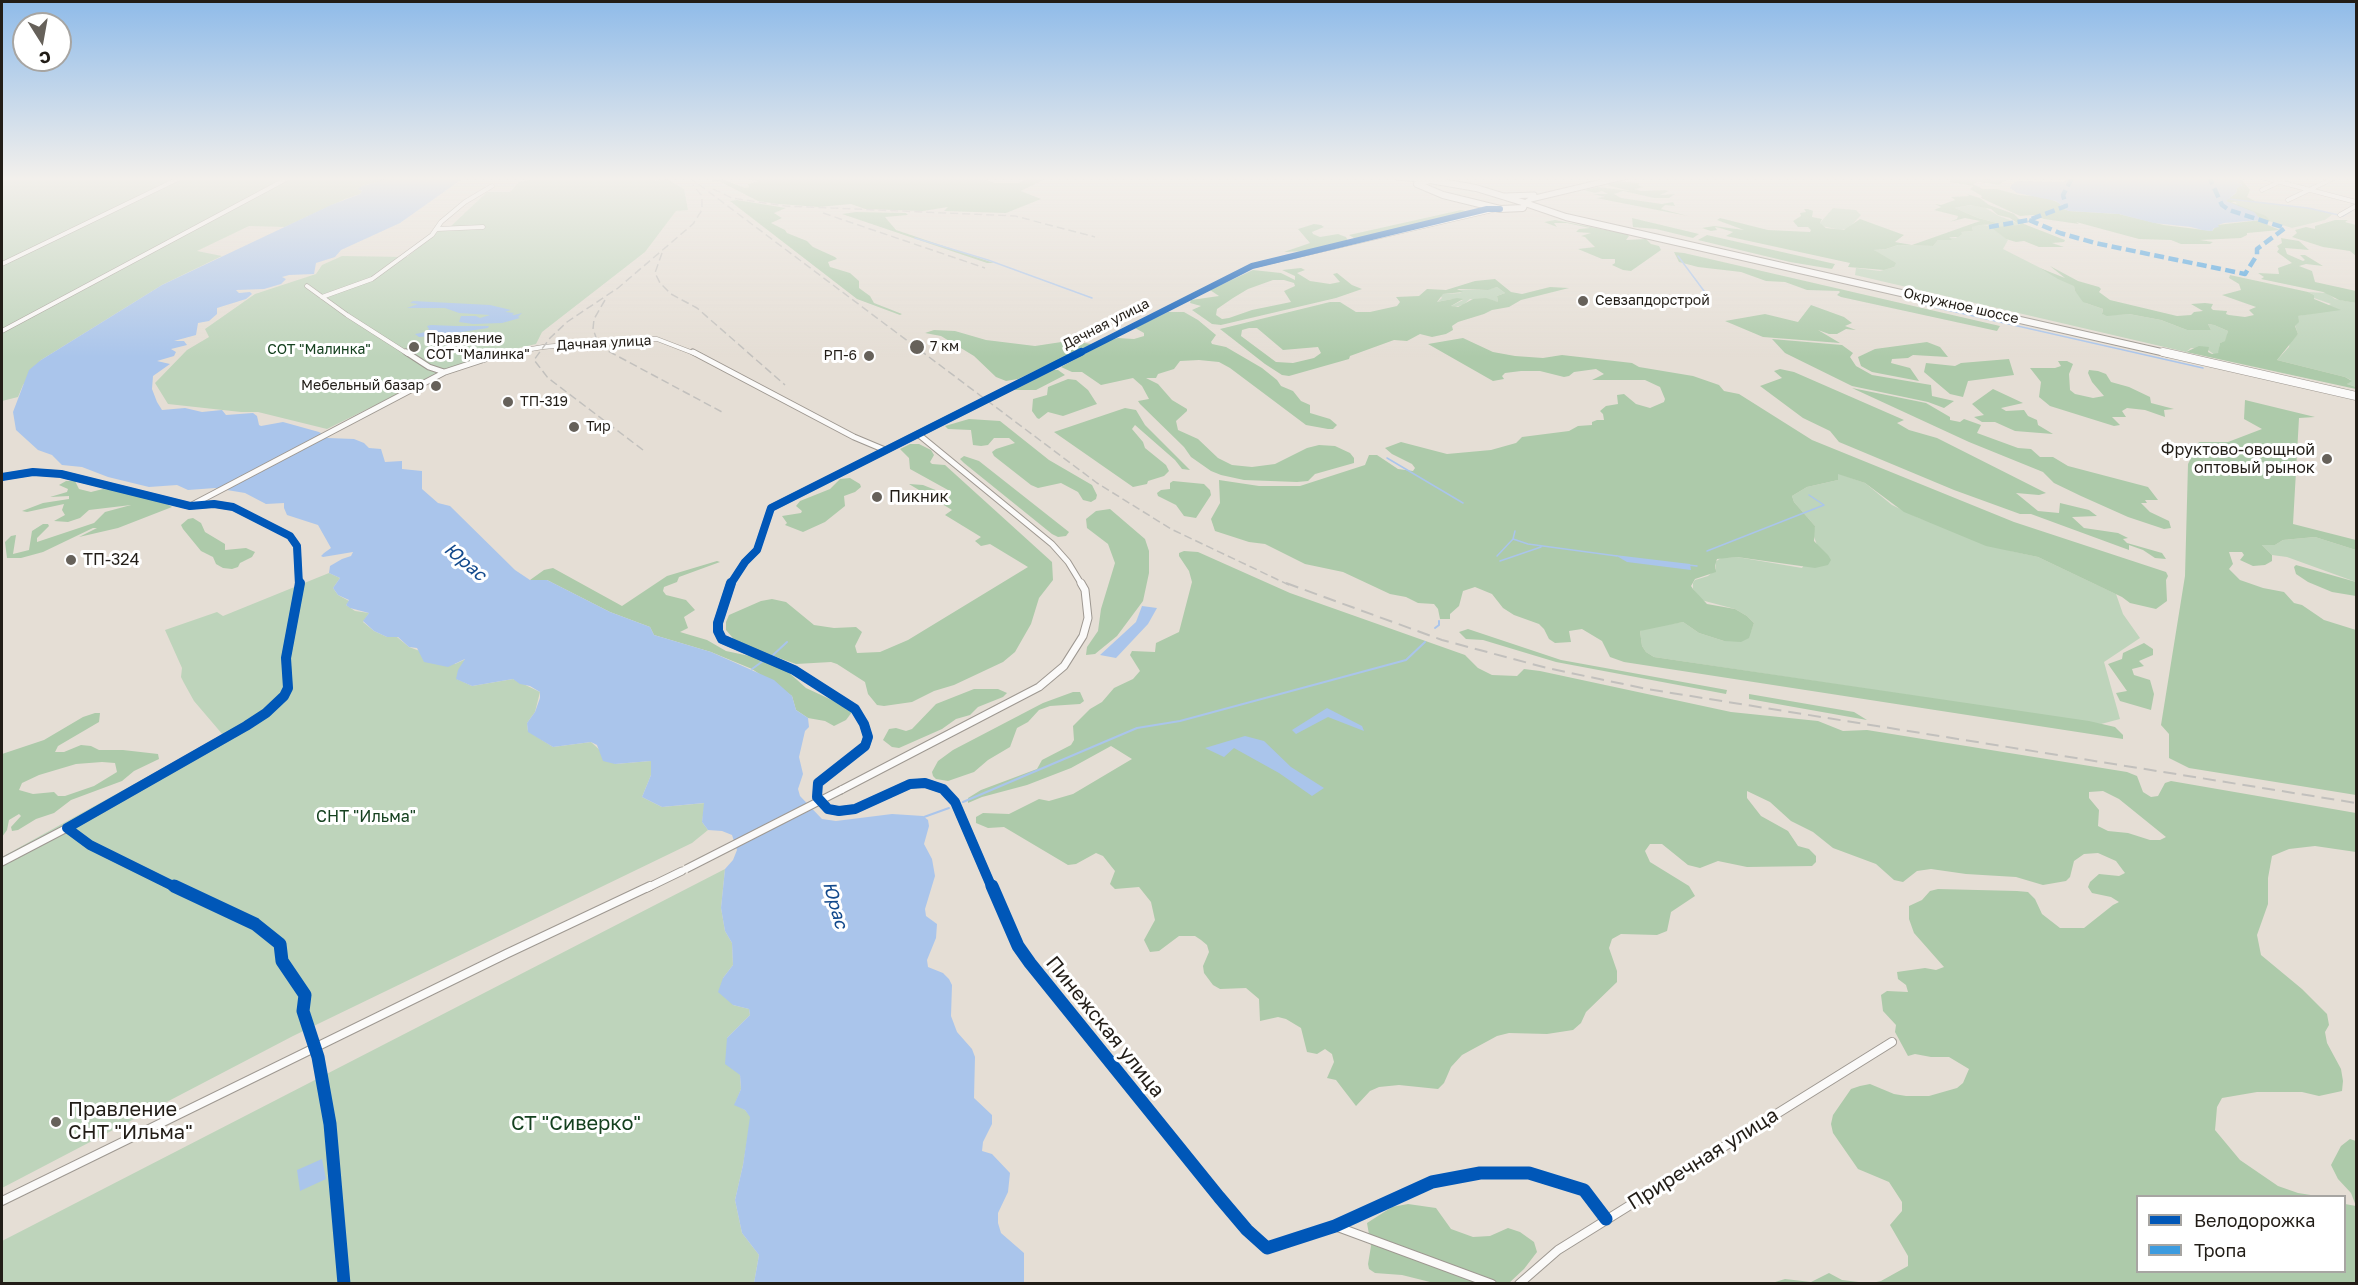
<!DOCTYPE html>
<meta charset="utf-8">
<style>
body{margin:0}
#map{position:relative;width:2358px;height:1285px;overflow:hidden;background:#e5ded5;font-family:"Golos Text",sans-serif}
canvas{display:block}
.frame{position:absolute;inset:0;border:3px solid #221d17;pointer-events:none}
.legend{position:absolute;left:2136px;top:1195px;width:210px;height:78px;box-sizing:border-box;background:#fff;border:2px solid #a7a5a2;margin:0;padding:8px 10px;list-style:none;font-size:18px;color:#221d17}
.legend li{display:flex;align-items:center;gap:12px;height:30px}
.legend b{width:30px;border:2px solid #a7a5a2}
.north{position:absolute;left:12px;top:12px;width:60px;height:60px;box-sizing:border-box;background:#fff;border:2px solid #a7a5a2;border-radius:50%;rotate:169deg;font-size:16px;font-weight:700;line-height:24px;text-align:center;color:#221d17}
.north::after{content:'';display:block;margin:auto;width:21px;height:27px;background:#66615a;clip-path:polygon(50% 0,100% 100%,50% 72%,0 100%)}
</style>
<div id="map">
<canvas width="2358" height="1285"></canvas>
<div class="frame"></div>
<ul class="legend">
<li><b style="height:8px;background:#0057b8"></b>Велодорожка</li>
<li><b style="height:8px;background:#3c9bdf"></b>Тропа</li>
</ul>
<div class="north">С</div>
</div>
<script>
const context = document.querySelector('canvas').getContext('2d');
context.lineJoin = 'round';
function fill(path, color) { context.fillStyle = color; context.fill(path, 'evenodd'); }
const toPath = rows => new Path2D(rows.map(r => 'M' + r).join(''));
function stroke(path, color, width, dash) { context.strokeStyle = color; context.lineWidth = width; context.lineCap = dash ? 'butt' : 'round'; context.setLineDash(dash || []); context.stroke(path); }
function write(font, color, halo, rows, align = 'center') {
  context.font = font + ' "Golos Text",sans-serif'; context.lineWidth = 6; context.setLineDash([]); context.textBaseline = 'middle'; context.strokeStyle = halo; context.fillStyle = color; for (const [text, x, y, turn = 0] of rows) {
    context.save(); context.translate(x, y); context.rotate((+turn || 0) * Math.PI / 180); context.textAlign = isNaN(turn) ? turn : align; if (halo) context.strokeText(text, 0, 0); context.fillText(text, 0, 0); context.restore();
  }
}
fill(toPath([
 [2,177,376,177,369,180,376,181,388,179,362,186,359,190,362,191,360,194,345,199,285,227,249,226,197,251,222,256,162,285,41,360,23,385,18,397,2,401],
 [547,177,643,177,655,181,667,179,684,189,688,210,676,211,645,252,542,332,536,344,485,356,448,369,327,429,258,412,241,412,168,404,155,383,187,350,209,337,205,329,255,294,316,274,322,265,342,256,407,257,441,229,449,228,487,192,510,192,519,182],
 [2253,201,2308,208,2333,214,2325,220,2292,228,2258,218,2237,206,2236,202],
 [1970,205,1984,207,1999,216,2018,223,2020,226,1990,227,2008,240,2003,249,2074,285,2075,291,2086,303,2103,309,2102,313,2104,315,2129,314,2161,320,2187,330,2211,330,2208,324,2214,325,2228,331,2226,341,2220,343,2219,352,2215,355,2208,350,2191,348,2186,352,1855,275,1856,268,1880,271,1894,267,1874,250,1886,249,1898,245,1933,246,1938,240,1951,240,1948,237,1956,238,1961,232,1973,231,1972,227,1978,224,1990,226,2001,224,1978,218,1955,208],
 [1833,208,1856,210,1861,215,1848,229,1840,230,1822,226,1820,223],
 [1497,287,1505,293,1497,296,1498,302,1470,299,1463,305,1455,307,1451,306,1463,300,1452,299,1437,302,1442,298,1440,295,1443,294,1462,293,1456,290,1486,290],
 [2308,292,2327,293,2335,299,2356,303,2356,387,2347,384,2351,380,2345,377,2277,360,2289,347,2290,341,2298,334,2295,325,2298,316,2314,313,2331,304,2314,298,2314,295],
 [1837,473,1865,483,1892,505,1919,518,2011,551,2038,557,2116,594,2123,614,2140,638,2104,662,2120,719,2101,724,1654,657,1646,652,1642,646,1640,631,1646,628,1683,622,1699,633,1724,641,1751,631,1754,623,1747,616,1735,609,1701,600,1693,589,1693,583,1695,580,1708,576,1716,569,1715,562,1721,558,1737,557,1802,568,1817,545,1813,534,1815,526,1794,502,1792,496,1807,487,1838,480],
 [2315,537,2356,550,2356,582,2287,557,2272,555,2262,545,2275,545,2283,540],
 [329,573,340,578,333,588,338,595,349,601,346,605,355,611,369,613,363,622,374,631,387,637,397,637,409,647,455,664,466,659,457,679,472,686,513,679,540,692,535,712,527,723,528,731,553,747,591,742,615,764,651,761,651,775,642,797,662,807,705,803,702,822,708,830,692,843,293,1036,2,1188,2,857,223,735,194,701,184,683,181,677,182,668,165,630,217,612,223,616],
 [725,869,721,908,725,931,732,943,733,965,723,978,733,1005,749,1009,750,1015,727,1038,740,1075,741,1089,735,1104,745,1110,751,1117,743,1165,735,1200,742,1233,759,1255,754,1283,2,1284,2,1241]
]), '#bed4bb');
fill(toPath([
 [975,177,995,183,1018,183,1031,177,1049,177,1021,191,1041,199,1006,213,944,211,948,207,923,211,865,209,851,204,819,207,778,204,758,201,719,181,712,182,713,178,719,178,745,188,749,187,748,184,758,181,739,178],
 [1951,177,2001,180,2005,179,2003,177,2014,177,2003,182,1999,185,1978,182,1973,184,1983,189,1997,189,2019,195,2046,197,2059,203,2061,205,2059,207,2069,211,2119,214,2164,225,2212,231,2217,225,2261,220,2254,212,2239,208,2225,201,2236,193,2237,188,2242,185,2236,181,2241,182,2241,179,2250,190,2247,197,2255,201,2231,202,2266,216,2270,221,2263,223,2280,230,2247,233,2247,235,2241,238,2200,240,2213,242,2210,244,2181,244,2171,240,2139,239,2076,222,2079,224,2044,219,2034,215,2020,216,1981,198,1982,196,1970,189,1973,186,1950,182],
 [1616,181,1640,183,1638,185,1643,187,1635,189,1641,191,1665,190,1669,191,1660,195,1675,194,1669,198,1654,198,1623,191,1614,194,1621,198,1662,204,1673,202,1675,206,1665,205,1661,209,1688,216,1596,198,1605,197,1593,194,1608,194,1602,191,1595,193,1584,190,1598,187,1630,191,1607,185],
 [1967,194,1980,198,1989,205,2014,214,2024,224,2065,240,2064,242,2052,243,2064,247,2039,247,2024,241,2016,242,2006,239,1990,227,2020,225,2010,218,1998,215,1991,209,1970,205,1955,208,1978,218,2001,224,1979,225,1972,227,1973,231,1961,232,1962,234,1958,237,1949,237,1952,240,1938,240,1933,246,1898,245,1886,249,1874,250,1896,263,1894,267,1884,270,1848,267,1850,263,1726,236,1733,232,1720,228,1715,227,1717,230,1711,231,1702,228,1714,226,1744,230,1717,220,1720,218,1768,230,1810,232,1811,230,1808,227,1798,227,1793,221,1801,216,1800,213,1806,212,1804,209,1808,209,1813,211,1812,217,1822,219,1820,223,1826,228,1844,230,1860,219,1904,235,1895,242,1912,245,1980,221,1965,218,1949,222,1957,219,1958,216,1934,210,1941,207,1935,204,1941,205,1955,200,1951,197,1969,196],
 [737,200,786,208,774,213,782,218,771,223,785,230,787,233,807,241,813,247,835,257,837,259,828,262,830,267,850,273,859,281,859,288,870,296,874,303,902,314,900,315,857,299,730,201],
 [1461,210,1469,212,1369,237,1354,238,1349,235],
 [856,212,906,213,908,215,885,217,896,230,994,263,987,263,842,214],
 [1632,218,1699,234,1693,238,1656,229,1633,227],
 [1555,220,1627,234,1629,236,1626,240,1646,239,1651,244,1659,246,1661,250,1631,271,1623,270,1612,265,1615,263,1615,259,1602,259,1578,249,1595,247,1585,237,1581,236,1591,233,1576,232,1579,229,1590,228,1567,223,1554,223,1557,227,1544,222],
 [2335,220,2348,220,2345,222,2356,225,2356,256,2350,251,2323,247,2292,237,2297,233,2295,230,2306,227,2315,229,2315,226],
 [1314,224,1321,225,1324,227,1312,232,1313,234,1320,237,1338,234,1346,237,1348,241,1307,251,1284,252,1310,243,1298,229],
 [1707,235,1835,264,1832,269,1790,262,1698,240],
 [2281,238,2299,241,2309,250,2285,248,2287,254,2303,261,2305,260,2300,255,2305,255,2323,266,2306,264,2299,266,2312,271,2315,282,2356,291,2356,303,2339,300,2323,292,2261,279,2264,277,2258,273,2279,274,2278,268,2292,263,2277,252,2279,249,2277,246,2282,243],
 [1674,252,1684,253,2000,326,1997,331,1841,297,1837,295,1840,292,1839,291,1807,290,1785,282,1766,281,1741,272,1698,267,1679,262],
 [2050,266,2078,281,2099,287,2101,289,2099,292,2110,300,2177,316,2191,315,2194,312,2203,311,2191,304,2205,303,2213,304,2211,308,2213,310,2227,311,2226,314,2229,315,2245,317,2254,315,2249,310,2256,307,2222,295,2241,290,2239,284,2229,278,2230,275,2308,292,2314,295,2314,299,2341,310,2298,316,2299,322,2295,326,2298,334,2277,360,2345,377,2352,381,2347,384,2356,387,2356,389,2186,352,2199,346,2209,347,2208,352,2212,354,2218,353,2220,343,2225,341,2228,331,2214,325,2208,324,2211,330,2187,330,2161,320,2129,314,2107,316,2102,314,2103,309,2083,302,2075,291,2074,286,2058,279,2040,268,2065,278],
 [1301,268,1305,270,1297,273,1310,281,1330,284,1340,282,1333,274,1337,273,1352,285,1362,289,1336,298,1221,325,1212,324,1192,310,1201,306,1190,303,1191,300,1219,296,1210,290,1253,270,1281,273,1295,280,1295,276,1282,270],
 [1273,280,1284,280,1294,283,1295,286,1284,291,1291,302,1252,310,1229,318,1222,319,1216,315,1217,309,1233,298,1248,289],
 [1495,279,1511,292,1522,294,1550,287,1569,288,1521,300,1509,307,1492,310,1484,314,1458,322,1452,326,1453,330,1446,334,1432,337,1420,334,1407,341,1394,340,1350,356,1349,359,1289,376,1282,375,1265,364,1220,329,1330,302,1340,302,1356,312,1370,312,1397,306,1400,302,1396,297,1419,296,1427,289,1446,290,1475,281],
 [1497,287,1505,293,1497,296,1498,302,1486,298,1473,299,1458,307,1451,306,1463,299,1457,298,1437,302,1443,294,1463,292,1457,289,1488,290],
 [1249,328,1257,328,1283,350,1318,347,1321,353,1314,358,1293,363,1276,362,1241,336,1242,330],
 [1811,305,1844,317,1852,323,1845,326,1856,330,1846,329,1837,334,1829,334,1818,330,1840,343,1763,337,1725,321,1765,314,1798,322],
 [1168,312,1184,312,1198,320,1216,335,1211,342,1212,344,1226,347,1262,368,1277,380,1281,386,1293,391,1301,401,1310,405,1310,413,1330,419,1337,425,1333,429,1328,429,1306,425,1230,368,1219,362,1199,360,1180,361,1174,369,1158,374,1156,378,1146,378,1158,384,1172,400,1187,409,1187,411,1176,421,1178,430,1198,439,1218,458,1232,465,1252,467,1275,464,1307,448,1319,445,1335,446,1350,453,1354,458,1354,463,1315,474,1308,481,1297,482,1244,480,1221,475,1211,471,1191,457,1184,447,1140,404,1138,401,1149,399,1142,386,1133,378,1101,385,1082,372,1072,372,1061,367,1108,341,1118,338,1134,339,1144,336,1144,333,1135,328],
 [934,330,955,331,986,340,1035,346,1068,341,1092,344,1018,379,1006,381,996,377,974,356,941,336,925,333],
 [1463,338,1493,352,1515,356,1543,358,1562,355,1632,363,1639,367,1693,376,1719,385,1724,391,1739,394,1812,440,2014,522,2166,572,2168,576,2166,580,2167,601,2156,609,2130,603,2122,597,2038,557,1986,546,1904,512,1865,483,1838,474,1838,480,1807,487,1792,496,1794,502,1815,526,1814,541,1828,555,1831,560,1828,565,1815,568,1737,557,1717,559,1715,565,1716,572,1695,579,1691,586,1693,589,1707,604,1735,609,1747,616,1754,623,1749,638,1741,642,1724,641,1699,633,1683,622,1640,631,1642,646,1646,652,1654,657,2089,721,2115,727,2123,735,2123,739,1624,662,1610,657,1602,641,1582,629,1569,631,1571,642,1555,643,1549,639,1544,629,1539,624,1514,615,1503,608,1492,594,1475,587,1463,591,1459,606,1450,614,1450,619,1440,619,1438,609,1434,604,1418,603,1406,597,1390,594,1343,572,1305,564,1265,544,1249,542,1215,531,1211,519,1220,503,1219,480,1259,486,1300,486,1365,465,1369,455,1377,455,1398,469,1413,471,1415,468,1412,464,1392,454,1385,448,1401,442,1447,454,1491,450,1516,443,1522,437,1569,431,1578,426,1592,425,1592,422,1597,420,1604,420,1603,414,1600,411,1606,406,1618,404,1617,395,1624,394,1636,404,1650,408,1664,402,1665,399,1660,387,1645,380,1592,380,1604,374,1596,369,1574,372,1569,376,1564,377,1540,371,1521,371,1505,373,1502,376,1504,379,1493,381,1428,344],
 [1772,339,1842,345,1853,353,1850,357,1856,366,1872,375,1931,385,1932,396,1954,401,1944,408,1928,402,1852,386,1785,353],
 [1927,342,1940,347,1948,357,1913,355,1908,358,1892,359,1891,363,1910,368,1919,381,1872,372,1861,366,1858,357,1875,349],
 [2009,359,2014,375,1968,381,1963,397,1950,394,1924,372,1926,363,1955,366,1961,363],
 [2058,361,2067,361,2073,364,2069,374,2070,390,2075,394,2093,398,2104,396,2092,382,2088,373,2089,370,2098,371,2106,374,2111,382,2129,387,2150,397,2151,403,2174,409,2164,410,2165,417,2145,410,2127,408,2122,411,2126,417,2112,417,2120,425,2114,426,2050,406,2039,397,2041,382,2030,368,2055,368,2061,366],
 [1780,369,1794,372,1904,420,1897,423,1909,430,1937,438,2046,493,2039,495,2016,493,2038,511,2059,513,2060,503,2089,510,2097,516,2072,517,2084,528,2118,533,2128,538,2123,539,2127,543,2162,553,2166,559,2155,558,2143,550,2129,545,2129,550,2031,514,2020,514,1954,490,1839,442,1830,431,1803,418,1760,386,1782,378,1774,371],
 [1053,370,1058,370,1065,375,1036,390,1014,390],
 [1068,379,1076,380,1088,390,1097,404,1063,416,1048,412,1039,419,1037,418,1032,411,1033,399,1047,395,1048,387],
 [1852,388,1926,403,1950,417,1950,420,1960,422,1964,419,1981,425,1977,433,2018,448,2031,449,2040,457,2053,457,2068,466,2148,487,2158,500,2145,500,2147,503,2141,503,2150,512,2169,521,2171,528,2164,529,2128,517,2081,496,2054,483,2043,472,1969,442],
 [1993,389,2023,403,2001,408,2006,411,2024,410,2028,416,2037,420,2038,425,2053,434,2015,431,1995,422,1982,422,1974,417,1984,415,1972,404],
 [2245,400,2315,417,2299,418,2293,524,2356,540,2356,550,2315,537,2283,540,2275,545,2262,545,2272,555,2272,561,2265,565,2253,566,2240,560,2244,555,2242,552,2229,552,2233,564,2229,569,2240,580,2263,588,2284,592,2294,603,2302,605,2324,620,2356,630,2356,795,2189,768,2169,758,2169,734,2161,725,2185,576,2188,464,2199,442,2228,442,2262,429,2244,419],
 [1125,408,1136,410,1145,425,1190,470,1182,469,1175,460,1135,425,1132,429,1143,442,1145,448,1166,465,1169,471,1164,476,1148,481,1147,484,1133,487,1054,432],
 [969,419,1000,421,1049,460,1092,485,1097,495,1096,499,1091,502,1083,500,1078,492,1061,483,1038,488,1031,485,994,456,992,452,996,449,1015,443,1009,438,994,438,988,445,981,446,973,445,971,430,948,429,945,426],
 [910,444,919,444,931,450,934,455,930,462,932,464,945,465,1052,562,1053,580,1039,598,1031,624,1015,652,1003,662,954,685,934,691,912,702,884,706,877,705,868,694,865,682,837,664,831,662,796,664,737,643,726,630,726,622,729,615,761,601,772,599,786,602,814,625,834,628,856,627,862,632,855,646,857,653,880,652,908,640,1028,567,990,544,981,546,975,541,981,537,945,515,952,510,909,484,923,485,938,491,948,490,910,469,909,458,900,449],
 [964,456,979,461,1069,532,1066,536,1058,537,1052,534,964,463,960,459],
 [850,478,860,484,861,487,855,492,844,496,845,506,825,522,803,532,785,525,787,523,782,516,801,513,802,511,796,506,800,501,830,489,840,479],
 [66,481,75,481,79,489,91,492,103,489,112,490,165,503,172,507,118,528,79,537,97,528,93,528,43,552,21,558,7,558,5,542,11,536,16,535,13,554,29,550,32,531,43,524,48,524,49,526,37,538,37,542,94,523,105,512,131,505,89,510,80,518,68,522,54,521,65,515,62,510,64,504,27,512,22,511,43,503,69,499,69,496,50,497,67,492,68,489,59,485],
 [1173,481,1204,484,1210,490,1211,495,1196,518,1184,516,1176,505,1158,496,1157,493,1161,490,1170,489,1170,483],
 [1110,509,1145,539,1149,551,1149,573,1143,601,1117,636,1095,654,1086,655,1087,647,1098,631,1101,609,1115,563,1108,544,1087,528,1086,519,1096,511],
 [188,519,193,518,201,523,205,532,225,544,225,550,246,548,255,552,252,557,240,563,238,567,232,569,223,568,216,564,213,557,201,551,183,529,181,525],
 [1184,551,1198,552,1290,593,1465,655,1478,668,1492,675,1517,676,1524,669,1540,671,1731,712,1818,721,1843,731,1867,730,2127,772,2137,776,2143,792,2151,797,2158,796,2165,783,2171,781,2356,813,2356,852,2315,846,2289,849,2272,856,2268,878,2268,904,2257,935,2261,955,2302,989,2327,1014,2329,1025,2325,1032,2327,1043,2341,1069,2343,1081,2342,1091,2319,1096,2302,1092,2257,1092,2222,1098,2217,1107,2216,1119,2215,1130,2240,1160,2278,1186,2298,1193,2317,1196,2138,1196,2138,1272,2344,1272,2345,1204,2356,1206,2351,1193,2338,1179,2331,1165,2341,1146,2350,1139,2356,1141,2356,1283,1872,1283,1881,1281,1908,1266,1908,1256,1890,1225,1902,1211,1902,1202,1889,1182,1858,1169,1833,1133,1831,1124,1833,1115,1851,1089,1860,1086,1870,1084,1894,1094,1906,1096,1929,1096,1957,1088,1963,1083,1969,1069,1949,1057,1931,1057,1915,1054,1908,1056,1895,1032,1896,1025,1883,1011,1881,995,1887,991,1908,992,1906,985,1898,979,1897,972,1925,968,1936,970,1944,967,1914,933,1909,919,1909,906,1922,900,1930,891,1938,889,2017,891,2028,892,2035,899,2042,914,2060,928,2084,928,2113,905,2119,902,2111,897,2092,893,2088,887,2090,882,2099,874,2119,876,2125,873,2116,861,2098,853,2084,854,2074,861,2070,877,2066,881,2043,885,2016,877,1966,874,1931,869,1917,871,1903,882,1894,880,1876,864,1833,848,1813,832,1791,821,1770,802,1747,791,1747,798,1761,816,1788,831,1798,846,1809,849,1816,856,1816,862,1812,866,1747,867,1718,861,1700,868,1688,865,1662,844,1650,844,1645,851,1650,862,1689,886,1695,896,1671,912,1667,931,1657,935,1621,934,1612,939,1609,948,1617,971,1617,982,1586,1012,1581,1023,1573,1030,1547,1034,1509,1033,1497,1036,1462,1055,1451,1067,1444,1083,1438,1089,1399,1085,1379,1087,1370,1091,1356,1106,1336,1080,1327,1078,1334,1062,1332,1054,1325,1049,1317,1054,1307,1052,1301,1028,1286,1019,1278,1017,1260,1021,1259,999,1246,988,1220,989,1213,985,1204,973,1203,966,1209,952,1207,945,1201,940,1195,936,1179,936,1159,951,1150,952,1144,940,1155,920,1151,902,1139,887,1115,889,1110,884,1115,871,1103,856,1096,853,1076,864,1068,865,1004,827,988,828,976,823,976,817,983,813,1009,814,1039,799,1049,801,1073,794,1132,759,1111,746,1071,768,1027,785,982,797,968,803,968,798,981,790,1037,769,1042,760,1071,745,1074,740,1073,726,1090,709,1102,702,1114,688,1133,679,1140,671,1130,655,1132,651,1155,652,1156,643,1179,632,1192,582,1189,571,1179,556,1179,553],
 [2103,791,2119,799,2166,837,2160,840,2150,840,2128,833,2108,831,2098,826,2099,810,2089,798,2089,792],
 [717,561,720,562,679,577,677,582,664,587,663,591,666,595,686,600,695,610,684,617,688,628,680,632,707,640,726,651,759,658,786,670,806,688,849,708,852,712,846,720,834,726,825,721,808,718,796,710,792,696,752,669,711,652,654,635,650,627,610,612,547,580,530,580,544,570,553,568,622,606,667,576],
 [2296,565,2356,582,2356,596,2332,592,2308,582,2296,574,2294,567],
 [1468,629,1561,660,1727,690,1726,694,1556,662,1483,640,1466,639,1459,632],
 [2144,643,2153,649,2153,655,2139,661,2144,666,2132,669,2134,675,2150,680,2154,694,2151,710,2120,701,2116,693,2127,691,2108,664,2122,659,2123,653],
 [974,689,998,689,1007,693,1003,697,978,707,970,715,956,719,942,729,899,748,892,747,883,740,889,729,896,728,906,731,912,729,936,704],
 [1073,692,1080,692,1084,701,1080,704,1050,706,1039,710,1028,722,1017,728,1010,747,988,760,974,772,948,781,936,779,933,776,932,772,938,761,953,750,1043,703],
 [1749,694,1854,712,1867,720,1749,699],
 [95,713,100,713,99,722,58,746,55,752,64,752,81,745,91,746,99,750,123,750,158,754,159,759,134,771,122,781,71,800,54,813,36,819,18,830,12,831,11,827,21,816,19,814,9,820,7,830,2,837,2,754,44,740,83,717],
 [102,762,115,763,117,772,94,786,65,796,58,796,54,792,33,794,19,790,22,783,39,775,76,764],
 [1408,1204,1436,1208,1451,1229,1473,1237,1490,1236,1508,1228,1520,1232,1534,1242,1537,1252,1524,1269,1509,1283,1434,1283,1402,1275,1375,1273,1369,1269,1368,1264,1371,1246,1367,1223,1392,1207],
 [1829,1273,1842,1280,1867,1283,1772,1283,1785,1279,1811,1282]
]), '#adcaaa');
fill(toPath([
 [375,177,465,177,400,223,341,250,335,257,316,263,314,274,289,275,282,277,286,279,281,284,264,289,236,290,239,293,250,292,252,294,246,299,217,308,217,314,209,321,198,323,196,335,174,341,184,341,187,345,171,349,176,352,174,356,157,361,170,364,153,376,152,389,157,402,162,410,185,408,202,412,222,410,226,415,253,413,257,416,259,425,261,426,283,422,319,432,328,438,354,439,364,443,369,448,381,449,385,462,402,461,402,469,422,471,422,489,438,503,450,506,515,570,530,580,547,580,610,612,650,627,654,635,711,652,774,680,792,696,796,710,808,718,809,727,805,731,799,757,803,774,798,789,800,796,822,819,836,821,892,814,923,816,928,820,929,826,924,844,932,859,935,876,925,909,926,916,937,924,936,938,927,960,928,967,943,973,949,979,952,985,951,1016,957,1032,972,1049,975,1057,974,1098,992,1115,992,1124,983,1142,982,1151,992,1154,1010,1173,1008,1192,998,1213,998,1223,1001,1233,1024,1253,1024,1283,754,1283,759,1255,742,1233,735,1200,743,1165,750,1117,745,1110,734,1105,741,1089,740,1075,725,1064,727,1038,750,1015,749,1009,733,1005,718,992,723,978,733,965,732,943,725,931,721,908,725,869,733,860,737,850,732,835,722,831,708,830,702,822,704,803,662,807,642,797,651,775,651,761,615,764,603,761,597,745,591,742,553,747,528,732,527,723,535,712,540,698,540,692,530,686,520,684,513,679,472,686,456,679,458,670,465,659,448,667,424,662,417,648,409,647,398,637,387,637,374,631,363,621,369,613,350,608,346,605,349,600,338,595,333,588,340,578,329,573,330,566,342,559,351,556,353,552,323,557,321,556,324,553,331,548,318,525,287,515,284,508,284,503,266,504,245,493,215,488,188,490,177,485,149,487,108,477,82,467,62,465,52,455,38,450,16,430,13,412,29,370,41,360,162,285,331,205,360,194,362,191,358,189,362,186,386,179,369,182],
 [2065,177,2239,177,2242,182,2236,182,2243,185,2237,188,2236,193,2226,201,2254,212,2261,220,2224,223,2218,225,2219,227,2214,228,2212,231,2202,230,2191,227,2154,223,2119,214,2069,211,2059,207,2061,205,2056,201,2017,193,2010,188,2012,184,2018,181,2060,182,2066,181],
 [413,301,490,305,511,310,505,312,515,313,512,314,514,315,522,313,518,317,520,318,502,323,473,324,459,322,461,316,476,316,480,318,490,315,459,313,445,308,407,308,418,304,410,303],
 [431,325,456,326,489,326,488,328,442,335,419,337,415,334,426,332,429,329,427,326],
 [1615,555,1690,564,1691,570,1627,562],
 [1142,606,1157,608,1148,624,1116,658,1100,655,1136,622],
 [1327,708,1362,726,1364,731,1328,717,1296,734,1292,730],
 [1245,736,1264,741,1291,767,1324,788,1312,796,1279,773,1234,748,1224,757,1205,748],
 [322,1159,326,1179,300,1191,297,1170]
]), '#aac5eb');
stroke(toPath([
 [2229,199,2308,208,2343,216,2351,211],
 [915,238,988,260,1092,298],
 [1678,256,1707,295],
 [1925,305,2203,368],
 [1387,458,1463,503],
 [1513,539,1528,544,1617,556],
 [1707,551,1824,505,1809,495],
 [1497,556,1513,539,1515,531],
 [1500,561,1541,547],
 [1688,565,1697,566]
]), '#aac5eb', 1.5);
stroke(toPath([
 [1435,628,1439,625,1439,621],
 [772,656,787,642],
 [752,669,763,661],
 [963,802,1137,728,1180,721,1406,660,1425,642],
 [924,817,949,808]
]), '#aac5eb', 2);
const streetFar3 = toPath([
 [2261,177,2356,202],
 [2262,190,2290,177],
 [2288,200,2336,177],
 [2340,215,2356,206],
 [437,229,483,227],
 [2,264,182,177],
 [307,286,347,315,408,354],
 [322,297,372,279,432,235,441,222,465,202,492,186],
 [2,331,290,177],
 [502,354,543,347,636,339,657,339,696,354],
 [1078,354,1252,266,1497,209]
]);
const streetFar2 = toPath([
 [406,352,429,367,444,372],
 [693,352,854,437,885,450],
 [918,434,1052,544,1068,562,1082,585],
 [2,477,33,472,61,474,190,506,214,504,233,507,290,536,297,546,299,585],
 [190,506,445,372,506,352],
 [730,585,745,562,757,550,771,508,1081,352]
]);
const streetFar1 = toPath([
 [731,583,718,623,718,631,722,639,794,670,855,709,864,724,868,737,865,746,818,783,817,797,828,809,839,811,855,809,910,784,925,783,943,789,955,802,992,888],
 [841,790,1039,687,1064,666,1083,636,1088,618,1085,590,1081,583],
 [2,862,67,828],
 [177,888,90,845,67,828,246,726,266,713,284,696,288,688,286,658,300,583],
 [647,888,682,871]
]);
const street = toPath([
 [174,886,255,924,280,944,282,961,305,995,303,1011,318,1057,330,1124,344,1284],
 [992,886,1018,946,1030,963,1219,1197,1247,1230,1267,1248,1335,1226,1432,1182,1480,1173,1529,1173,1584,1190,1606,1219],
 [2,1201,506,954,650,886],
 [1335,1226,1492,1284],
 [1519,1284,1558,1250,1892,1042]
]);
const secondary = toPath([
 [1398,177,1430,180],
 [1505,196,1534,195],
 [1525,203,1531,199,1623,177]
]);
const primaryFar1 = toPath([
 [1430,180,1476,188,1525,203,1523,208,1500,209,1443,195,1417,184,1430,180],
 [1525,203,1566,217,2170,354]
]);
const primary = toPath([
 [2163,352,2356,396]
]);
stroke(streetFar3, '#9e9891', 5);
stroke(streetFar2, '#9e9891', 7);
stroke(streetFar1, '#9e9891', 9);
stroke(street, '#9e9891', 10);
stroke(secondary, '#9e9891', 7);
stroke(primaryFar1, '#9e9891', 8);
stroke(primary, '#9e9891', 9);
stroke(streetFar3, '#fbfaf9', 4);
stroke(streetFar2, '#fbfaf9', 5);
stroke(streetFar1, '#fbfaf9', 7);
stroke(street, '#fbfaf9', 8);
stroke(secondary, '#fbfaf9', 5);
stroke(primaryFar1, '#fbfaf9', 6);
stroke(primary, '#fbfaf9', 8);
stroke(toPath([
 [689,177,1097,483,1171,529,1289,585],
 [713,189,732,198,785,206,1015,216,1095,237],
 [823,213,985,268],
 [662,253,655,273,660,283,671,294,697,308,785,385],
 [605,300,594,319,593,329,597,340,608,351,722,412],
 [643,450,548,378,534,360,550,338,567,322,618,288,693,224,702,210,702,196,693,185]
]), '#c2c0bd', 1.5, [8, 4]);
stroke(toPath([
 [1286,583,1442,640,1547,668,1647,689,2356,803]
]), '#c2c0bd', 2, [13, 7]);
const streetBridge = toPath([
 [686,869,841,790]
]);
stroke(streetBridge, '#9e9891', 9, []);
stroke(streetBridge, '#fbfaf9', 7);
stroke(toPath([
 [2029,220,2060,233,2095,243,2245,274,2257,255,2257,249,2285,228,2229,210,2222,205,2209,177],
 [1989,227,2029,220,2066,206,2063,195,2071,180,2070,177]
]), '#3c9bdf', 4.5, [10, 4.5]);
stroke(toPath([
 [1078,354,1252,266,1487,209,1500,209]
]), '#0057b8', 6);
stroke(toPath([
 [2,477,33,472,61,474,190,506,214,504,233,507,290,536,297,546,299,585],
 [730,585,745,562,757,550,771,508,1081,352]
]), '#0057b8', 8);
stroke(toPath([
 [731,583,718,623,718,631,722,639,794,670,855,709,864,724,868,737,865,746,818,783,817,797,828,809,839,811,855,809,910,784,925,783,943,789,955,802,992,888],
 [177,888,90,845,67,828,246,726,266,713,284,696,288,688,286,658,300,583]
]), '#0057b8', 10);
stroke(toPath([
 [174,886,255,924,280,944,282,961,305,995,303,1011,318,1057,330,1124,344,1284],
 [992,886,1018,946,1030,963,1219,1197,1247,1230,1267,1248,1335,1226,1432,1182,1480,1173,1529,1173,1584,1190,1606,1219]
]), '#0057b8', 13);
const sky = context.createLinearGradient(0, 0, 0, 357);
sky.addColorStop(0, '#8fbbe9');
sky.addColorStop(0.5, '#f3f0ec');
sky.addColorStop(1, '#f3f0ec00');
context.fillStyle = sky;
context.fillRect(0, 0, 2358, 357);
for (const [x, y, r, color] of [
 [1583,301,6,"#66615a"],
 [414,347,6,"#66615a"],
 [917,347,8,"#66615a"],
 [869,356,6,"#66615a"],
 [436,386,6,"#66615a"],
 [508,402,6,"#66615a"],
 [574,427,6,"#66615a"],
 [2327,459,6,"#66615a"],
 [877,497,6,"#66615a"],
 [71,560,6,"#66615a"],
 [56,1122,6,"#66615a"]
]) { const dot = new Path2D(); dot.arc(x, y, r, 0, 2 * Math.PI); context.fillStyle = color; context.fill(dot); stroke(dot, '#fff', 2); }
write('14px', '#221d17', '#fff', [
 ["Севзапдорстрой",1595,301],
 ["Правление",426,339],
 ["СОТ \"Малинка\"",426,355],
 ["7 км",930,347],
 ["РП-6",857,356,"right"],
 ["Мебельный базар",424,386,"right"],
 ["ТП-319",520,402],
 ["Тир",586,427]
], 'left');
write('14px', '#221d17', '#fff', [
 ["Окружное шоссе",1961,306,13],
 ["Дачная улица",1106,324,-27],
 ["Дачная улица",604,343,-3]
]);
write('14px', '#15411f', '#fff', [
 ["СОТ \"Малинка\"",319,350]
]);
write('16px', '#221d17', '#fff', [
 ["Фруктово-овощной",2315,450,"right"],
 ["оптовый рынок",2315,468,"right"],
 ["Пикник",889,497],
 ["ТП-324",83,560]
], 'left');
write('16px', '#15411f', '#fff', [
 ["СНТ \"Ильма\"",366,817]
]);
write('italic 18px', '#12498c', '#fff', [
 ["Юрас",465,562,40],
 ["Юрас",835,905,74]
]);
write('20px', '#221d17', '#fff', [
 ["Пинежская улица",1105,1027,51],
 ["Приречная улица",1703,1159,-32]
]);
write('20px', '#221d17', '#fff', [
 ["Правление",68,1110],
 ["СНТ \"Ильма\"",68,1133]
], 'left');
write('20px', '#15411f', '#fff', [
 ["СТ \"Сиверко\"",576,1124]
]);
</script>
